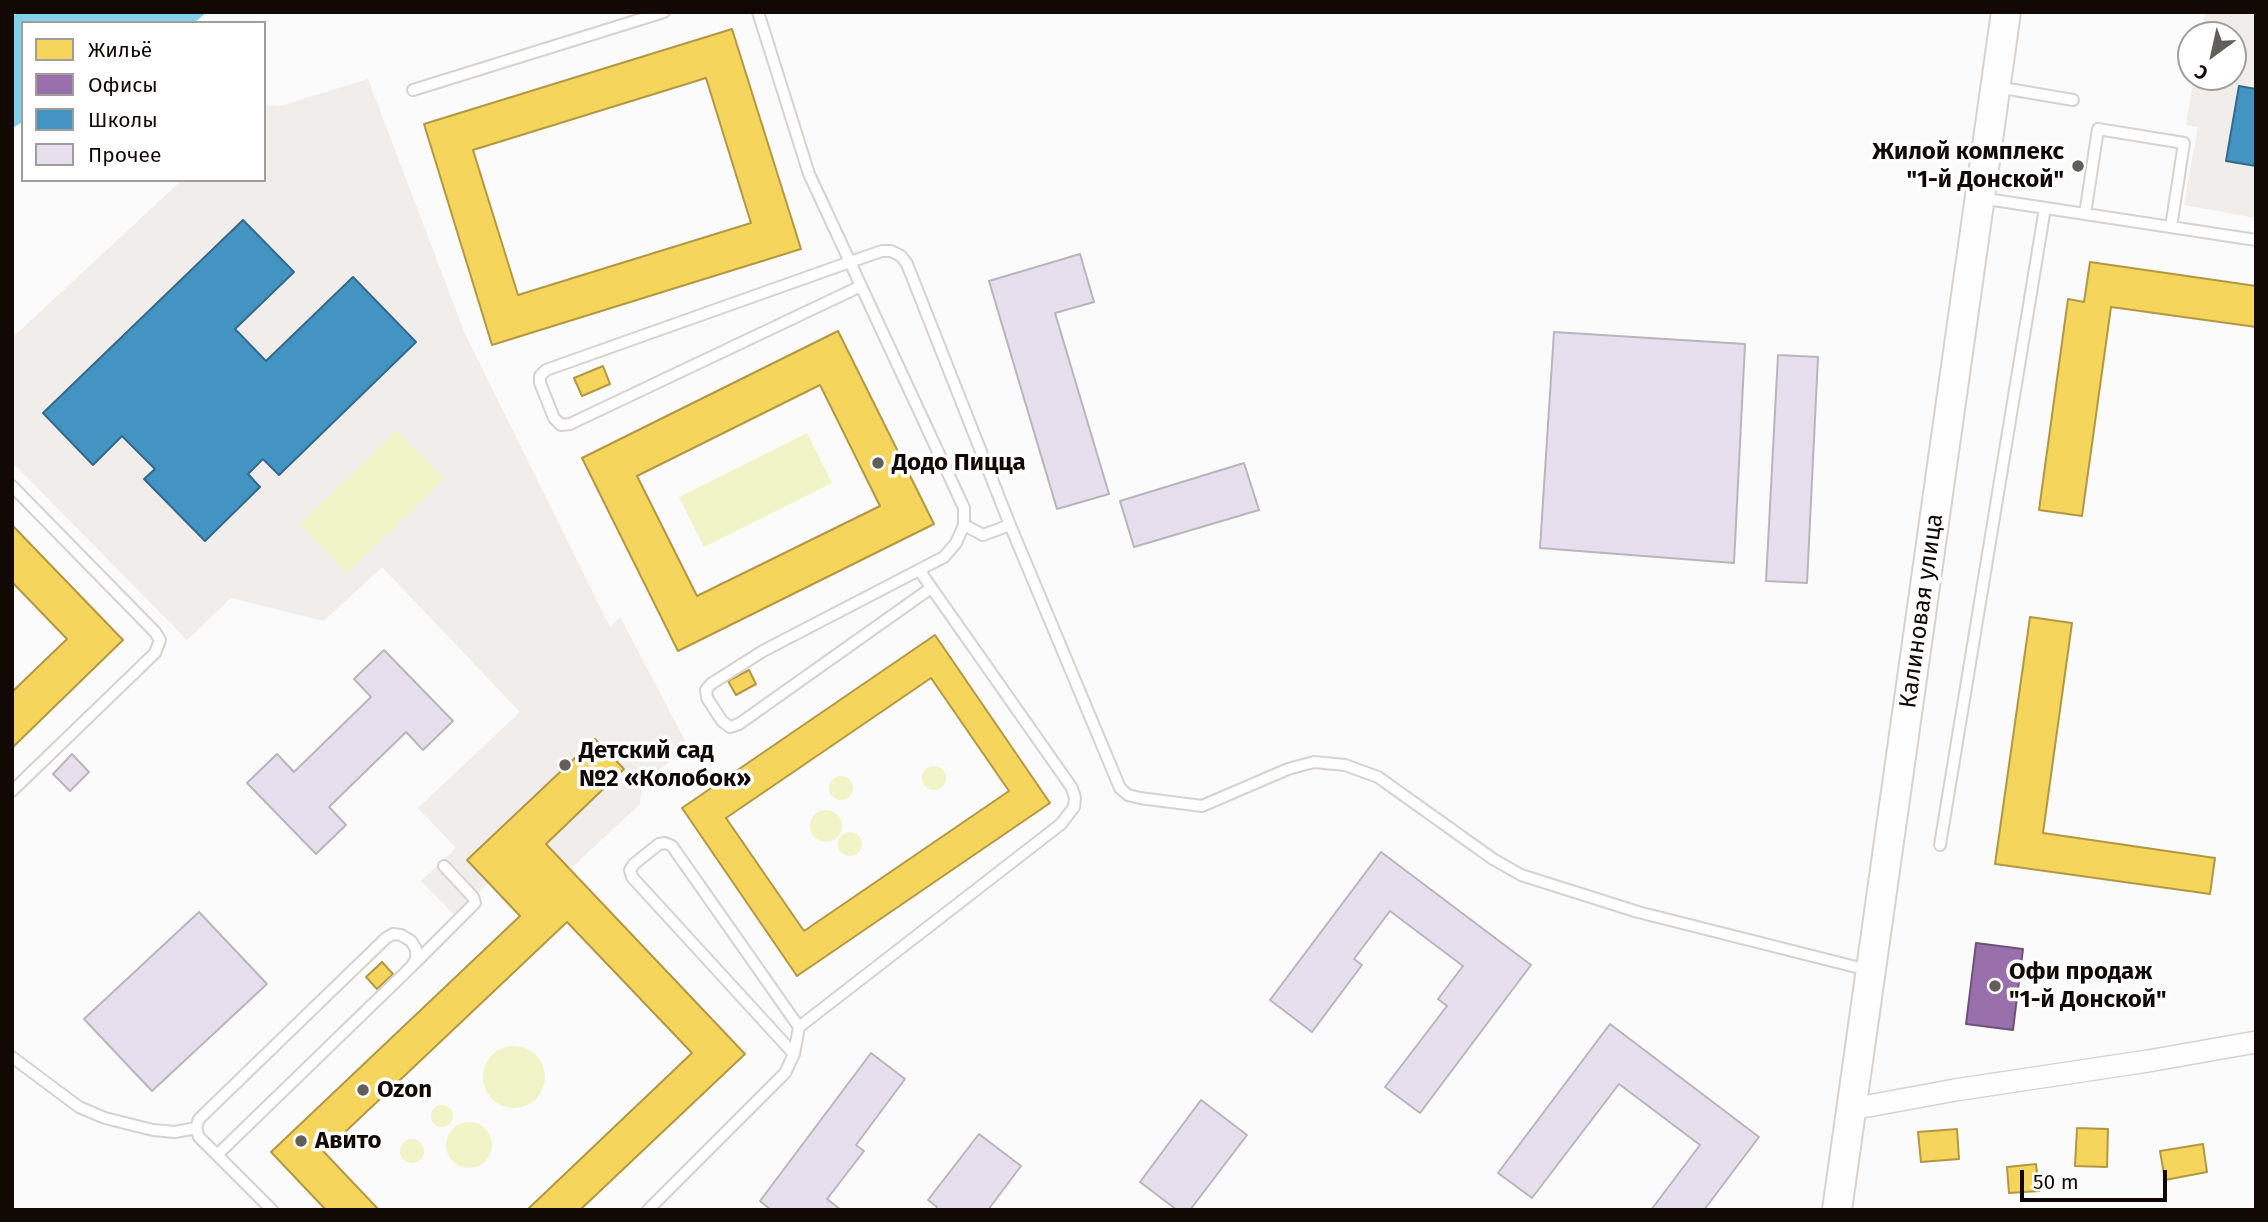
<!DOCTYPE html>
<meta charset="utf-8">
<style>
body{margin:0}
#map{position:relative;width:2268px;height:1222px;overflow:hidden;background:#fbfbfb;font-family:"Fira Sans",sans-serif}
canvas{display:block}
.frame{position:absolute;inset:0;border:14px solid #120904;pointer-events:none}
.legend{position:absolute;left:21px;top:21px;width:245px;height:161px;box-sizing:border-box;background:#fff;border:2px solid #a09d9b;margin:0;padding:9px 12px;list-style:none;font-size:21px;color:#120904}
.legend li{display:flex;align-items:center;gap:14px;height:35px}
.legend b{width:35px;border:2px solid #a09d9b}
.north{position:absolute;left:2177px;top:21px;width:70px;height:70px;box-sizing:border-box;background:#fff;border:2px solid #a09d9b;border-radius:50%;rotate:213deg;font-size:19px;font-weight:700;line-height:28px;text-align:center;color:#120904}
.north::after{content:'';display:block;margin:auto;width:24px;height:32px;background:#645e5a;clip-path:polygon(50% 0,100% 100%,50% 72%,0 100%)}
.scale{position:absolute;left:2020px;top:1170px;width:147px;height:32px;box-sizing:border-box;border:4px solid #120904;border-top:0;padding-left:9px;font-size:21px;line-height:24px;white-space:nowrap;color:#120904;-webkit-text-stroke:5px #fff;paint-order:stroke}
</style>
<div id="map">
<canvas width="2268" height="1222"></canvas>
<div class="frame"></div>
<ul class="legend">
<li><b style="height:19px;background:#f6d55c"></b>Жильё</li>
<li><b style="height:19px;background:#9970ab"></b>Офисы</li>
<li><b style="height:19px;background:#4393c3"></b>Школы</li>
<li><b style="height:19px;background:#e7dfee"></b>Прочее</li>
</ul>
<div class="north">С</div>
<div class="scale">50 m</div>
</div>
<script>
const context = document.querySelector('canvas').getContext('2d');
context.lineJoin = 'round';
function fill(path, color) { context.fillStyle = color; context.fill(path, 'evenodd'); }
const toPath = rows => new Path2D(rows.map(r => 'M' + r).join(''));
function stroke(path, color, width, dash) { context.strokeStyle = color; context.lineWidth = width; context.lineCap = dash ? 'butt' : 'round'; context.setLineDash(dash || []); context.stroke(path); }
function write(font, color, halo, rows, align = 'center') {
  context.font = font + ' "Fira Sans",sans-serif'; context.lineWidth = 7; context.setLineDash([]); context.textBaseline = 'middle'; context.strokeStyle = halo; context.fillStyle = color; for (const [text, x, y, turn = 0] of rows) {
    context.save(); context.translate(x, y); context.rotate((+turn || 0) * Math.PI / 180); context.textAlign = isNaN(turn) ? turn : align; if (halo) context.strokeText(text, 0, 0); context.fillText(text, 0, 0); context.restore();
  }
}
fill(toPath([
 [2205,12,2256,12,2256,218,2184,205,2198,127,2186,125,2194,77,2233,77,2233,35,2202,35],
 [368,79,465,334,610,627,620,617,689,748,642,782,640,804,520,916,488,883,454,915,421,881,456,848,418,808,520,712,382,567,324,621,231,598,187,640,12,462,12,338,182,180,264,180,264,105,280,106]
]), '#f1edea');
fill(toPath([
 [397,431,444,479,347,573,300,524],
 [807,433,832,483,704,547,679,497],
 '922 778a12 12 0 1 1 24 0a12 12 0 1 1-24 0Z',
 '829 788a12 12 0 1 1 24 0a12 12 0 1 1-24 0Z',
 '810 826a16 16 0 1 1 32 0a16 16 0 1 1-32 0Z',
 '838 844a12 12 0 1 1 24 0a12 12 0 1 1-24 0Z',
 '483 1077a31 31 0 1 1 62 0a31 31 0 1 1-62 0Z',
 '431 1116a11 11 0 1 1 22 0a11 11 0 1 1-22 0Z',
 '446 1145a23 23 0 1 1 46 0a23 23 0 1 1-46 0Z',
 '400 1151a12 12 0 1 1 24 0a12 12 0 1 1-24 0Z'
]), '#f1f4c6');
fill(toPath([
 [12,12,207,12,194,23,23,23,23,122,12,128]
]), '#83d2ec');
const homes = toPath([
 [732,29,801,249,492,345,424,124,732,29],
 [706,78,751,223,518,295,473,150,706,78],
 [2090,262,2256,286,2256,327,2111,307,2082,516,2039,510,2068,299,2084,302,2090,262],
 [838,331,934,524,678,651,582,458,838,331],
 [820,385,880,506,697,596,637,476,820,385],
 [603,366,610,384,582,396,574,378,603,366],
 [12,525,123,640,12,748,12,692,67,639,12,582,12,525],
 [2030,617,2072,623,2043,833,2215,858,2210,894,1995,864,2030,617],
 [935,635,1050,803,797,976,682,808,935,635],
 [931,678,1009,791,804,931,726,818,931,678],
 [749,670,756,684,736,695,728,681,749,670],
 [595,739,624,769,546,844,745,1054,580,1210,527,1210,692,1053,567,922,324,1152,379,1210,326,1210,271,1152,520,916,467,860,595,739],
 [382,962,393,974,377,989,366,977,382,962],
 [2077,1128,2108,1129,2107,1167,2075,1166,2077,1128],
 [1957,1129,1959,1159,1921,1162,1918,1132,1957,1129],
 [2203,1144,2207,1172,2165,1180,2160,1151,2203,1144],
 [2036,1164,2039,1191,2009,1193,2007,1167,2036,1164]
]);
fill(homes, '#f6d55c');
stroke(homes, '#b29842', 2);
const offices = toPath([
 [1976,943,2023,949,2013,1030,1966,1024,1976,943]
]);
fill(offices, '#9970ab');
stroke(offices, '#705179', 2);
const schools = toPath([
 [2239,86,2256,89,2256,166,2226,161,2239,86],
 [243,220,294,272,235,329,266,361,353,277,416,342,279,475,263,459,248,474,260,487,205,541,144,479,155,469,122,436,93,465,43,413,243,220]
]);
fill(schools, '#4393c3');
stroke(schools, '#346a8a', 2);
const building = toPath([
 [1080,254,1094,302,1055,313,1109,494,1057,509,989,281,1080,254],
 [1554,332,1745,344,1734,563,1540,548,1554,332],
 [1778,355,1818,357,1807,583,1766,581,1778,355],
 [1244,463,1259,510,1134,547,1120,501,1244,463],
 [384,650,453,721,423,750,406,732,329,807,346,825,316,854,247,783,277,754,294,772,371,697,354,679,384,650],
 [72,754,89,772,70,791,53,774,72,754],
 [1381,852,1531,965,1420,1113,1385,1087,1447,1006,1438,999,1463,966,1390,911,1354,959,1362,965,1312,1032,1270,1000,1381,852],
 [199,912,267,984,152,1091,84,1019,199,912],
 [1610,1024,1759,1137,1704,1210,1651,1210,1700,1145,1619,1084,1532,1198,1498,1173,1610,1024],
 [871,1053,905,1079,856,1145,864,1151,827,1199,841,1210,771,1210,760,1201,871,1053],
 [1201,1100,1247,1135,1190,1210,1177,1210,1140,1182,1201,1100],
 [979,1134,1021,1166,988,1210,935,1210,937,1207,928,1200,979,1134]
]);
fill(building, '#e7dfee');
stroke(building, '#b8b6bb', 2);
const lane = toPath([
 [758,12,809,174,850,262,882,251,891,251,901,256,907,264,1010,525,1120,788,1128,795,1140,798,1202,806,1288,769,1314,762,1345,765,1378,777,1493,859,1521,875,1638,912,1868,970],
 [1997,87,2073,100],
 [413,90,664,12],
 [1980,198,2256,240],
 [2085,214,2098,129,2184,143,2171,227],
 [861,286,570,424,561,425,554,418,540,383,540,376,546,370,850,262,861,286,914,400,964,508,964,525,956,543,944,557,763,651,711,684,706,690,707,698,722,721,730,727,739,724,931,588],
 [12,486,155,632,160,640,155,653,12,791],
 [964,525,983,535,1010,525],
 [1940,845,2045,208],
 [414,964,475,903,473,897,444,866],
 [794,1054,632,877,630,870,634,864,659,844,665,843,672,846,799,1027],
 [12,1057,79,1107,105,1118,153,1130,175,1132,196,1128],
 [217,1155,412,966,416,959,416,949,411,941,401,935,393,934,386,938,199,1119,196,1128,199,1137,272,1210],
 [648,1210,785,1073,794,1054,799,1027,1061,824,1074,807,1075,798,1072,788,919,570]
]);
const street = toPath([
 [1852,1109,1955,1090,2148,1061,2256,1042]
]);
const secondary = toPath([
 [1837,1210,2006,12]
]);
stroke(lane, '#d7d2ce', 14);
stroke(street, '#d7d2ce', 24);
stroke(secondary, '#d7d2ce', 32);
stroke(lane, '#fefefe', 10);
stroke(street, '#fefefe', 21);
stroke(secondary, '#fefefe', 28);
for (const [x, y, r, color] of [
 [2078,166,7,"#645e5a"],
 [878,463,7,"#645e5a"],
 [565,765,7,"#645e5a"],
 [1995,986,7,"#645e5a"],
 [363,1090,7,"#645e5a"],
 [301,1141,7,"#645e5a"]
]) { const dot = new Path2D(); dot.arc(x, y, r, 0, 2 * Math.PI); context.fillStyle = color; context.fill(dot); stroke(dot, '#fff', 2.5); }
write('bold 24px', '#120904', '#fff', [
 ["Жилой комплекс",2064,152,"right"],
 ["\"1-й Донской\"",2064,180,"right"],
 ["Додо Пицца",892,463],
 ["Детский сад",579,751],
 ["№2 «Колобок»",579,779],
 ["Офи продаж",2009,972],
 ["\"1-й Донской\"",2009,1000],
 ["Ozon",377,1090],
 ["Авито",315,1141]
], 'left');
write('24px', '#120904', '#fff', [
 ["Калиновая улица",1922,611,-82]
]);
</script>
